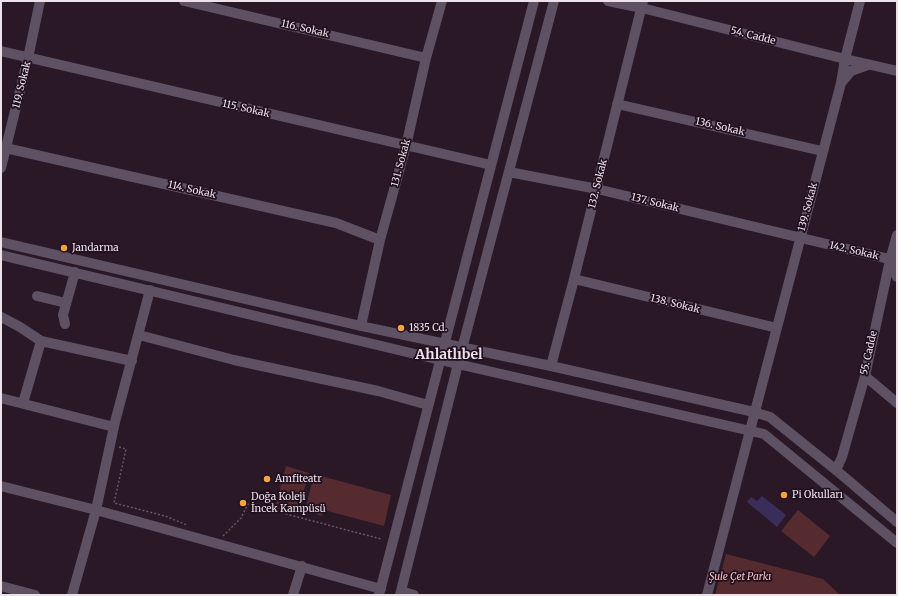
<!DOCTYPE html>
<meta charset="utf-8">
<style>
body{margin:0}
#map{position:relative;width:898px;height:596px;overflow:hidden;background:#2a1826;font-family:Merriweather,serif}
canvas{display:block}
.frame{position:absolute;inset:0;border:2px solid #ede1ea;pointer-events:none}
</style>
<div id="map">
<canvas width="898" height="596"></canvas>
<div class="frame"></div>
</div>
<script>
const context = document.querySelector('canvas').getContext('2d');
context.lineJoin = 'round';
function fill(path, color) { context.fillStyle = color; context.fill(path, 'evenodd'); }
const toPath = rows => new Path2D(rows.map(r => 'M' + r).join(''));
function stroke(path, color, width, dash) { context.strokeStyle = color; context.lineWidth = width; context.lineCap = dash ? 'butt' : 'round'; context.setLineDash(dash || []); context.stroke(path); }
function write(font, color, halo, rows, align = 'center') {
  context.font = font + ' Merriweather,serif'; context.lineWidth = 3.5; context.setLineDash([]); context.textBaseline = 'middle'; context.strokeStyle = halo; context.fillStyle = color; for (const [text, x, y, turn = 0] of rows) {
    context.save(); context.translate(x, y); context.rotate((+turn || 0) * Math.PI / 180); context.textAlign = isNaN(turn) ? turn : align; if (halo) context.strokeText(text, 0, 0); context.fillText(text, 0, 0); context.restore();
  }
}
fill(toPath([
 [286,466,309,473,297,514,275,508],
 [314,474,391,495,384,526,324,510,322,516,305,511],
 [798,510,830,536,814,557,781,531],
 [726,554,823,579,840,595,715,595]
]), '#562b30');
fill(toPath([
 [762,496,786,515,777,527,747,502,751,497,757,501]
]), '#3b2d5a');
stroke(toPath([
 [119,447,126,449,114,503,165,516,187,525],
 [223,536,241,518,248,504,381,539]
]), '#675763', 1.5, [2, 2]);
stroke(toPath([
 [184,1,426,58],
 [608,1,642,8,845,59,897,71],
 [1,51,491,165],
 [841,83,851,71,868,65],
 [617,104,822,151],
 [1,147,336,223,380,240],
 [1,168,28,58,40,1],
 [509,172,597,189,897,261],
 [1,242,361,326,551,366,754,412,770,417,836,470,897,522],
 [1,255,440,360,764,434,897,543],
 [890,260,897,277],
 [574,279,777,328],
 [37,296,66,303],
 [1,317,20,327,41,341,132,361],
 [65,324,63,315,75,272],
 [361,326,380,240,406,146,426,58,442,1],
 [139,335,234,360,378,391,428,405],
 [551,366,574,279,643,1],
 [865,376,897,403],
 [1,398,114,427],
 [23,403,41,341],
 [836,470,842,457,865,376,890,260,897,235],
 [1,486,96,510,381,589],
 [1,586,35,595],
 [401,591,414,595],
 [72,595,96,510,115,422,150,290],
 [293,595,302,566],
 [379,595,534,1],
 [400,595,458,364,554,1],
 [707,595,841,83,845,59,860,1]
]), '#5e5164', 10);
for (const [x, y, r, color] of [
 [64,248,4,"#f0a63f"],
 [401,328,4,"#f0a63f"],
 [267,479,4,"#f0a63f"],
 [784,495,4,"#f0a63f"],
 [243,503,4,"#f0a63f"]
]) { const dot = new Path2D(); dot.arc(x, y, r, 0, 2 * Math.PI); context.fillStyle = color; context.fill(dot); stroke(dot, '#200f1d', 1.5); }
write('10px', '#ede1ea', '#200f1d', [
 ["116. Sokak",305,29,13],
 ["54. Cadde",753,36,14],
 ["119. Sokak",22,85,-76],
 ["115. Sokak",246,109,13],
 ["136. Sokak",720,127,13],
 ["131. Sokak",401,163,-75],
 ["132. Sokak",598,184,-76],
 ["114. Sokak",192,190,13],
 ["137. Sokak",655,203,14],
 ["139. Sokak",808,207,-75],
 ["142. Sokak",854,251,13],
 ["138. Sokak",675,304,14],
 ["55. Cadde",869,353,-77]
]);
write('10px', '#ede1ea', '#200f1d', [
 ["Jandarma",72,248],
 ["1835 Cd.",409,328],
 ["Amfiteatr",275,479],
 ["Pi Okulları",792,495],
 ["Doğa Koleji",251,497],
 ["İncek Kampüsü",251,509]
], 'left');
write('italic 10px', '#f8c0c4', '#200f1d', [
 ["Şule Çet Parkı",740,577]
]);
write('bold 14px', '#ede1ea', '#200f1d', [
 ["Ahlatlıbel",449,355]
]);
</script>
